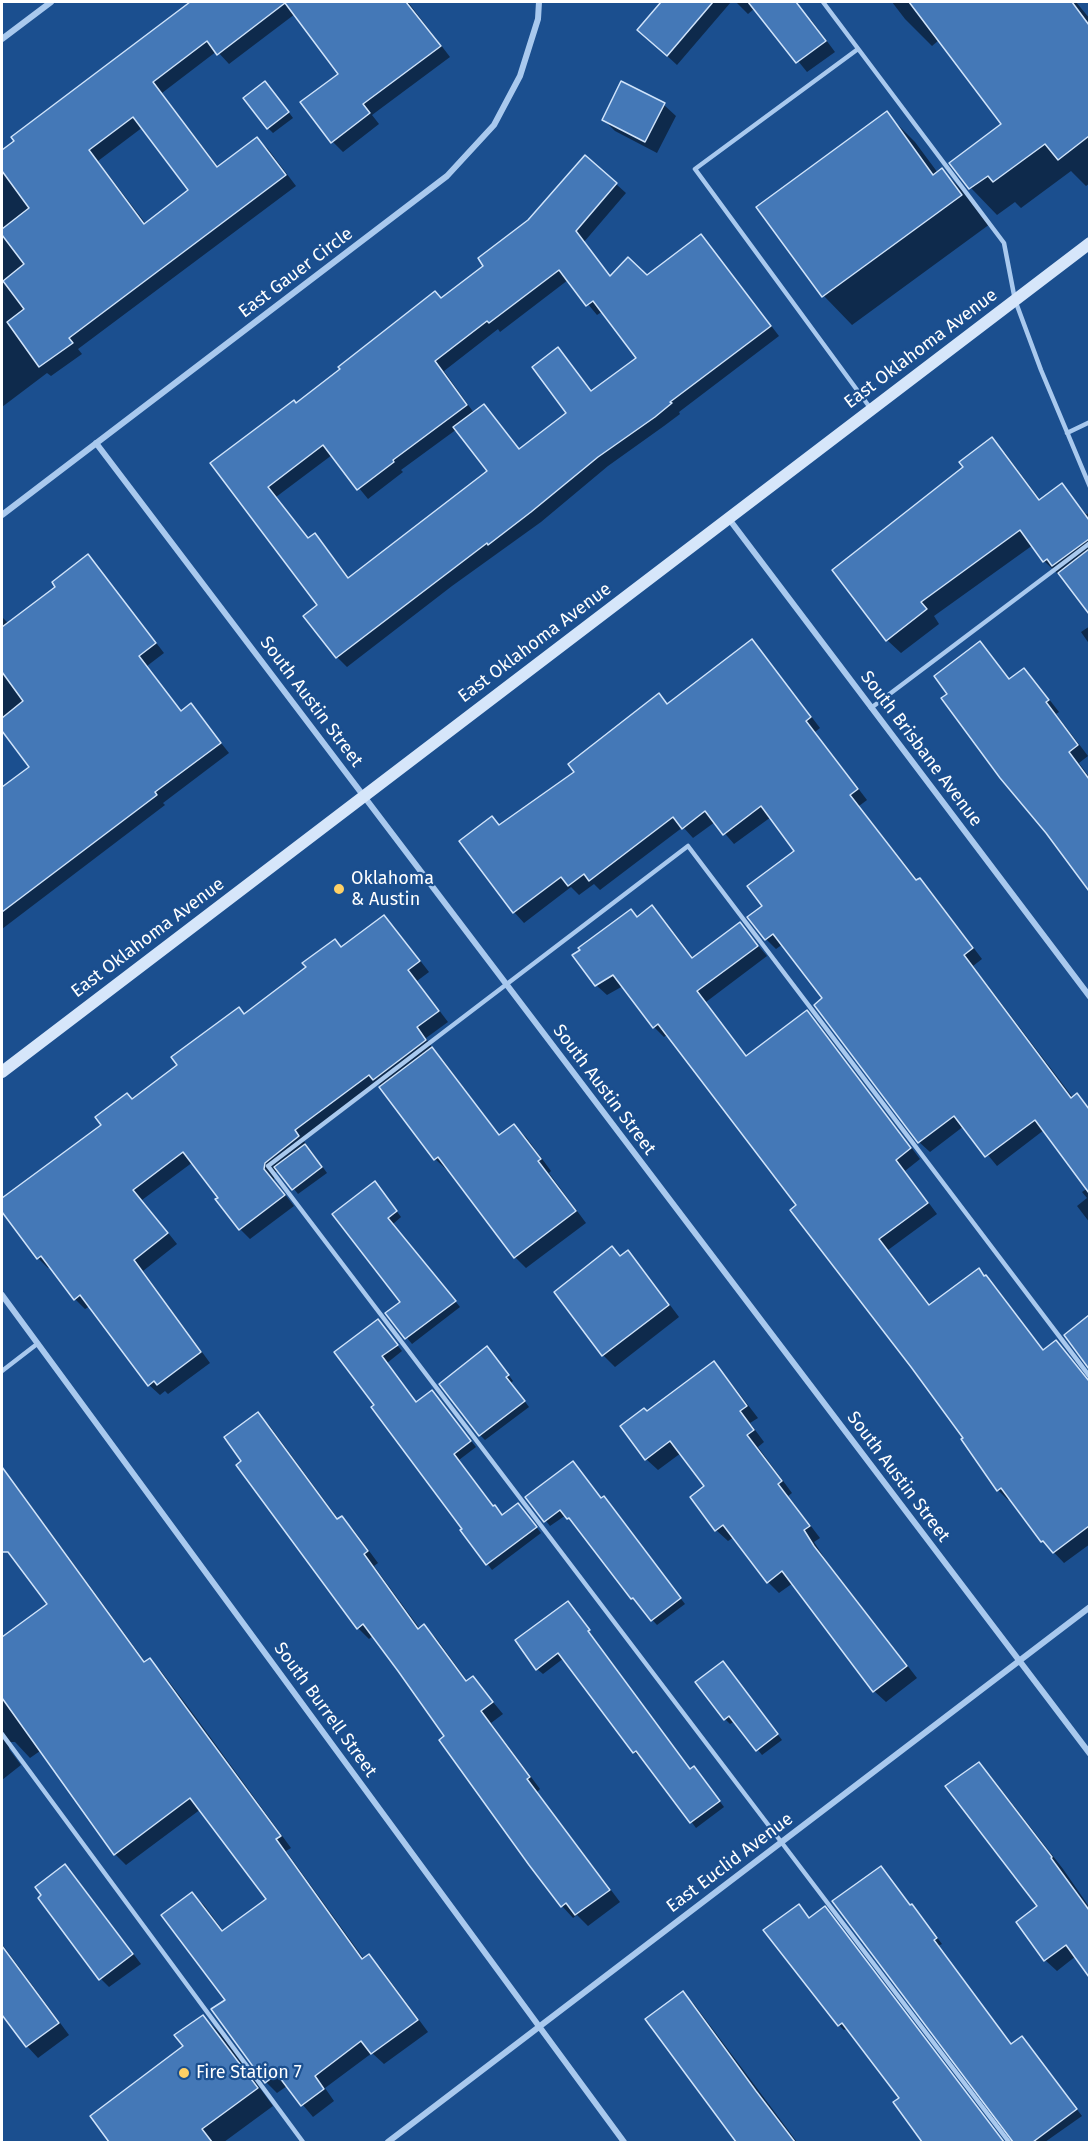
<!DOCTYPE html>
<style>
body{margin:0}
#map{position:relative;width:1091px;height:2144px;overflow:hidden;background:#1b4f8f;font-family:"Fira Sans",sans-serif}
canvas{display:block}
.frame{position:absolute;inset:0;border:3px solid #fff;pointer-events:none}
</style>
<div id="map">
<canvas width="1091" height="2144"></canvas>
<div class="frame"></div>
</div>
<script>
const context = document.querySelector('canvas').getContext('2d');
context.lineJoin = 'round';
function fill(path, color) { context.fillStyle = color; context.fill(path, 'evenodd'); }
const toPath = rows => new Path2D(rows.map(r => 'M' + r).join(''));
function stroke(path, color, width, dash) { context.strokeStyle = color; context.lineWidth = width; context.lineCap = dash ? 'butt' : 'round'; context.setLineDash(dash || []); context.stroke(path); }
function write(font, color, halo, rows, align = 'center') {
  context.font = font + ' "Fira Sans",sans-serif'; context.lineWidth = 4.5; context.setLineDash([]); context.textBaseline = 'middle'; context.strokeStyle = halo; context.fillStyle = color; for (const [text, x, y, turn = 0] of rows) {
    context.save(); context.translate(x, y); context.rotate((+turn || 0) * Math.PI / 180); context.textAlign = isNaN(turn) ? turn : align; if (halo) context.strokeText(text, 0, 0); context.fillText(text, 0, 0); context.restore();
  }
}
fill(toPath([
 [199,2,408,2,450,57,372,115,379,124,343,152,333,142,340,74,295,14,229,64,217,51,162,93,219,168,257,139,268,149,296,186,78,349,82,354,51,376,47,373,2,407,2,152],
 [143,127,190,190,146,224,98,161],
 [663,2,731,2,677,65,639,30],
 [736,2,786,2,796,16,802,11,812,21,835,52,807,72,755,8,748,14],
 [892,2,1076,2,1090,19,1090,183,1086,186,1071,171,1021,208,1015,202,997,215,971,188,951,163,1003,124,939,40,932,46,905,19],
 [622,83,664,105,676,116,657,153,615,131,604,120],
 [271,88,293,118,273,133,268,128],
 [886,113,915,142,938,173,942,170,971,199,990,224,852,325,824,296,758,207],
 [616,184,626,193,584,242,611,277,647,277,701,236,710,246,779,336,679,412,680,414,664,426,608,466,541,522,452,586,347,667,337,657,306,616,319,606,212,463,441,299],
 [568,280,597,315,603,311,639,358,593,392,558,349,568,413,520,450,484,406,474,413,444,371,498,329,500,332],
 [457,429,489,472,350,579,324,545,315,535,309,539,276,497,332,455,368,499,403,472,401,470],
 [991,439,1005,453,1041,501,1062,485,1086,514,1090,513,1090,611,1060,573,1058,574,1044,561,1033,545,934,616,939,624,901,653,887,640,965,467],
 [88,556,97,566,164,653,147,666,182,712,191,705,229,753,163,803,165,805,2,929,2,789,31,767,2,729,2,619,3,618,9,624,57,587],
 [1090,626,1090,645,1081,632],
 [752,641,762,652,820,728,815,732,867,800,859,806,918,881,920,879,930,890,982,959,973,966,1090,1120,1090,1223,1077,1206,1087,1198,1082,1192,1088,1188,1044,1130,997,1166,964,1126,930,1152,919,1142,824,999,783,944,776,949,766,939,796,851,771,817,734,844,715,822,693,838,683,827,600,890,594,884,579,895,571,887,524,923,514,912,461,841,492,818,500,826,576,772,659,695,669,705],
 [980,643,1011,680,1024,670,1035,681,1059,712,1056,714,1088,756,1079,763,1090,778,1090,878,1086,881,949,694],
 [652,907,662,917,694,959,740,924,767,956,706,1002,747,1057,807,1012,817,1022,920,1159,905,1171,937,1214,888,1250,931,1306,978,1270,996,1287,1044,1351,1056,1342,1090,1383,1090,1544,1064,1563,1043,1541,1010,1499,1008,1500,998,1490,965,1439,798,1206,668,1034,664,1037,654,1027,623,986,607,995,596,985,631,910,638,918],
 [384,917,394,927,429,972,417,981,448,1022,426,1038,434,1051,443,1060,500,1136,514,1126,526,1137,551,1171,549,1173,586,1223,526,1268,515,1257,449,1169,447,1170,435,1159,379,1084,304,1141,327,1173,298,1194,279,1170,275,1173,274,1180,294,1206,250,1239,240,1229,193,1162,142,1200,177,1244,143,1271,210,1363,168,1394,165,1391,160,1395,149,1385,90,1306,85,1309,75,1299,51,1266,48,1268,38,1258,2,1209,2,1200,103,1126,179,1065,239,1009,245,1015],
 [380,1189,401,1217,393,1224,460,1307,412,1344,387,1313,402,1302],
 [612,1248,622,1257,628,1252,639,1264,679,1317,615,1367,603,1355,556,1292],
 [1090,1317,1090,1366,1066,1335],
 [378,1321,402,1351,387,1363,417,1403,432,1392,476,1447,459,1460,494,1507,503,1516,523,1510,541,1533,492,1570,462,1530,464,1529,376,1406],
 [492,1353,513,1381,511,1383,529,1407,485,1440,480,1435],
 [713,1363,725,1375,758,1418,750,1423,764,1442,758,1447,792,1493,788,1496,820,1538,814,1542,825,1559,917,1678,886,1702,874,1691,793,1583,779,1593,768,1582,734,1537,728,1541,716,1530,706,1486,681,1453,658,1470,646,1459,647,1413],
 [257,1414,269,1425,339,1520,342,1518,353,1529,378,1563,374,1566,420,1629,424,1626,436,1638,468,1682,473,1678,503,1714,491,1723,540,1789,537,1792,620,1902,588,1926,577,1915,573,1918,562,1906,441,1741,447,1737,373,1636,369,1639,358,1628,243,1462],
 [2,1471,16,1485,146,1663,149,1660,161,1671,197,1719,291,1848,286,1851,364,1959,368,1956,380,1967,428,2032,384,2064,372,2053,325,2088,334,2101,313,2117,287,2086,277,2093,266,2082,227,2000,192,1894,204,1905,224,1932,268,1899,201,1809,126,1865,115,1854,40,1751,30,1758,15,1742,10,1742,9,1749,21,1765,2,1780,2,1634,70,1726,113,1694,2,1542],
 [527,1497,602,1500,604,1498,685,1604,657,1625,632,1598,566,1515,550,1526],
 [568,1603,691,1770,699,1773,724,1807,696,1828,642,1756,640,1757,634,1752,564,1658,543,1674,537,1669],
 [728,1668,782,1740,762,1755,735,1721,730,1724,725,1719],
 [979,1764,990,1775,1063,1869,1090,1908,1090,1974,1076,1956,1057,1971,1045,1960,1039,1906],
 [65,1866,74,1875,141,1964,109,1987,101,1979],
 [910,1907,917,1911,942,1944,938,1946,1012,2046,1027,2044,1082,2116,1045,2142,1015,2142],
 [830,1914,1003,2142,932,2142,930,2140,926,2142,921,2138,901,2098,848,2028,844,2030,839,2025,810,1919],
 [2,1944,69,2035,38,2058,27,2046,2,2012],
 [683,1993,694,2004,797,2142,738,2142,647,2019],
 [203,2016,220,2033,273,2106,224,2142,111,2142,92,2116,185,2047]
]), '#0007');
const building = toPath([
 [190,2,406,2,441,46,363,104,370,113,331,143,300,102,338,74,285,3,217,55,207,41,153,82,217,167,257,137,286,175,69,338,73,343,39,367,7,322,24,309,3,281,24,264,2,235,2,229,29,208,2,171,2,150,14,141,11,137,190,2],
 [133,117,188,190,144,224,89,150,133,117],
 [661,2,713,2,667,56,637,30,661,2],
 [748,2,796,2,826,41,796,63,748,2],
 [909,2,1072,2,1089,25,1089,136,1058,160,1045,144,993,182,988,176,969,189,949,163,1001,124,909,2],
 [265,81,289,112,267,129,243,98,265,81],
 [621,81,665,103,645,142,602,120,621,81],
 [887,111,933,175,942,168,962,195,822,297,756,207,887,111],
 [585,155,617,183,576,231,610,276,628,257,647,275,701,234,771,326,670,402,672,403,655,417,598,457,531,512,488,545,487,543,336,658,303,616,317,605,210,463,294,400,296,403,340,369,338,367,435,291,441,298,483,266,478,258,528,220,585,155],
 [559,270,586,306,593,301,636,358,591,391,558,347,532,367,566,413,519,449,484,404,453,427,487,471,348,578,315,533,308,538,268,487,323,445,357,490,394,462,393,460,467,405,435,361,487,321,489,323,559,270],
 [992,437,1039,500,1062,483,1089,520,1089,539,1052,566,1047,559,1043,562,1020,530,921,602,927,609,886,641,832,570,963,467,959,462,992,437],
 [1089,549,1089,614,1058,573,1089,549],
 [88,554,156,643,139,656,181,711,191,703,221,743,155,792,157,795,2,912,2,787,29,767,2,731,2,718,23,701,2,672,2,627,55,587,52,582,88,554],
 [752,639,811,717,806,721,858,789,850,795,916,880,920,878,973,948,964,955,1071,1098,1077,1093,1089,1109,1089,1193,1035,1120,985,1157,954,1116,918,1143,814,1005,822,998,773,934,765,940,747,917,762,906,747,886,794,851,761,806,723,835,705,811,682,829,673,817,589,881,584,874,568,886,561,877,513,913,459,841,492,816,499,825,574,772,568,764,659,693,667,704,752,639],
 [980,641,1009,679,1024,668,1049,700,1046,702,1078,745,1069,752,1089,779,1089,891,1046,833,1000,778,941,698,947,694,934,676,980,641],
 [652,905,692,958,740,922,758,946,697,991,746,1056,807,1010,911,1148,896,1160,928,1203,879,1239,929,1305,979,1268,984,1276,986,1275,1043,1350,1056,1340,1089,1381,1089,1526,1053,1553,1043,1541,1041,1542,1001,1488,997,1491,961,1439,963,1438,911,1367,790,1210,796,1205,658,1024,653,1028,613,975,595,986,572,955,580,950,578,948,631,909,637,917,652,905],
 [384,915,420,961,408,970,439,1011,417,1027,426,1040,373,1080,369,1075,295,1130,299,1136,265,1163,264,1169,285,1195,239,1230,215,1199,218,1198,183,1152,133,1190,168,1233,134,1260,201,1352,157,1385,154,1381,148,1386,80,1295,74,1300,41,1256,37,1259,2,1212,2,1198,101,1125,95,1117,127,1093,132,1099,177,1065,171,1057,239,1007,244,1014,306,967,302,963,335,939,341,947,384,915],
 [432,1047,499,1135,514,1124,541,1159,538,1161,576,1211,514,1258,438,1157,434,1160,379,1087,432,1047],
 [305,1144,322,1167,292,1190,274,1167,305,1144],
 [375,1181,397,1211,388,1218,456,1301,405,1339,385,1313,400,1302,332,1214,375,1181],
 [612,1246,620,1256,628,1250,669,1305,602,1356,554,1292,612,1246],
 [1089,1315,1089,1369,1064,1335,1089,1315],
 [378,1319,398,1345,382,1356,416,1402,432,1390,471,1441,454,1454,493,1506,495,1505,502,1515,518,1503,537,1527,486,1565,460,1530,462,1529,371,1407,374,1405,334,1352,378,1319],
 [487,1346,509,1375,506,1377,525,1401,479,1436,439,1384,487,1346],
 [714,1361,747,1406,740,1411,754,1430,747,1435,782,1481,778,1484,810,1526,804,1530,814,1546,907,1666,873,1692,782,1571,767,1583,723,1525,715,1531,690,1497,704,1486,670,1441,645,1460,620,1426,644,1408,647,1411,714,1361],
 [258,1412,337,1519,342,1516,368,1551,364,1554,418,1629,424,1624,466,1681,473,1676,493,1702,481,1711,530,1777,527,1779,610,1890,575,1915,566,1903,561,1907,529,1865,439,1740,444,1736,398,1671,363,1624,357,1629,236,1465,241,1461,224,1437,258,1412],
 [573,1461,601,1498,604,1496,681,1598,651,1621,633,1598,631,1599,569,1518,567,1519,560,1510,544,1522,525,1497,573,1461],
 [2,1467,144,1662,150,1658,185,1706,281,1836,276,1839,362,1959,369,1954,418,2020,371,2054,361,2041,315,2076,324,2089,301,2106,277,2074,265,2083,211,2009,225,2000,161,1915,192,1892,222,1931,266,1899,190,1798,114,1855,2,1698,2,1637,47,1604,8,1552,2,1552,2,1467],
 [568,1601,590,1630,588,1631,690,1769,694,1766,720,1801,690,1823,636,1751,633,1753,558,1653,536,1670,515,1640,568,1601],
 [723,1661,778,1734,756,1751,729,1716,724,1720,695,1682,723,1661],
 [979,1762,1052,1857,1051,1858,1089,1910,1089,1977,1066,1945,1044,1961,1016,1922,1037,1906,945,1786,979,1762],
 [65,1864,133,1954,99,1980,38,1898,41,1895,35,1887,65,1864],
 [881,1866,910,1905,912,1904,937,1938,934,1940,1011,2044,1022,2036,1077,2109,1033,2142,1013,2142,832,1901,881,1866],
 [799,1904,809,1918,825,1906,1004,2142,922,2142,893,2102,899,2098,842,2023,838,2026,763,1930,799,1904],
 [2,1946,59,2023,26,2047,2,2015,2,1946],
 [683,1991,756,2091,795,2142,736,2142,645,2019,683,1991],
 [203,2015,258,2088,202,2129,212,2142,109,2142,90,2116,183,2046,174,2035,203,2015]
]);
fill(building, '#4478b7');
stroke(building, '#cfe3fa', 1.5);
stroke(toPath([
 [823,2,1004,243,1015,300,1041,370,1090,487],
 [858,49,695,169,871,409],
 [1067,433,1090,422],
 [871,708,1090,543],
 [2,1371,37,1344],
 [2,1734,303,2142],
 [1009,2142,268,1166,688,846,1090,1377]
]), '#a9c9ee', 4.5);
stroke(toPath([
 [2,39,51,2],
 [96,443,1090,1754],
 [2,515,447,176,494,125,520,76,538,19,539,2],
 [729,519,1090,997],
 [2,1295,624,2142],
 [388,2142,1090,1607]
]), '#a9c9ee', 6);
stroke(toPath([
 [2,1072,1090,243]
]), '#d6e6fa', 12);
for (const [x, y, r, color] of [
 [339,889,6,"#ffd166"],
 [184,2073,6,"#ffd166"]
]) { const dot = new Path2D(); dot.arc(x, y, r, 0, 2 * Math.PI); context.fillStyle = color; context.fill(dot); stroke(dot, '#1b4f8f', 2); }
write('18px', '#fff', '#1b4f8f', [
 ["East Gauer Circle",296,273,-37],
 ["East Oklahoma Avenue",921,349,-37],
 ["East Oklahoma Avenue",535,643,-37],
 ["South Austin Street",311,702,53],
 ["South Brisbane Avenue",921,749,53],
 ["East Oklahoma Avenue",148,938,-37],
 ["South Austin Street",604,1090,53],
 ["South Austin Street",898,1477,53],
 ["South Burrell Street",325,1710,54],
 ["East Euclid Avenue",730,1863,-37]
]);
write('18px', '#fff', '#1b4f8f', [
 ["Oklahoma",351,879],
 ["& Austin",351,900],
 ["Fire Station 7",196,2073]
], 'left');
</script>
